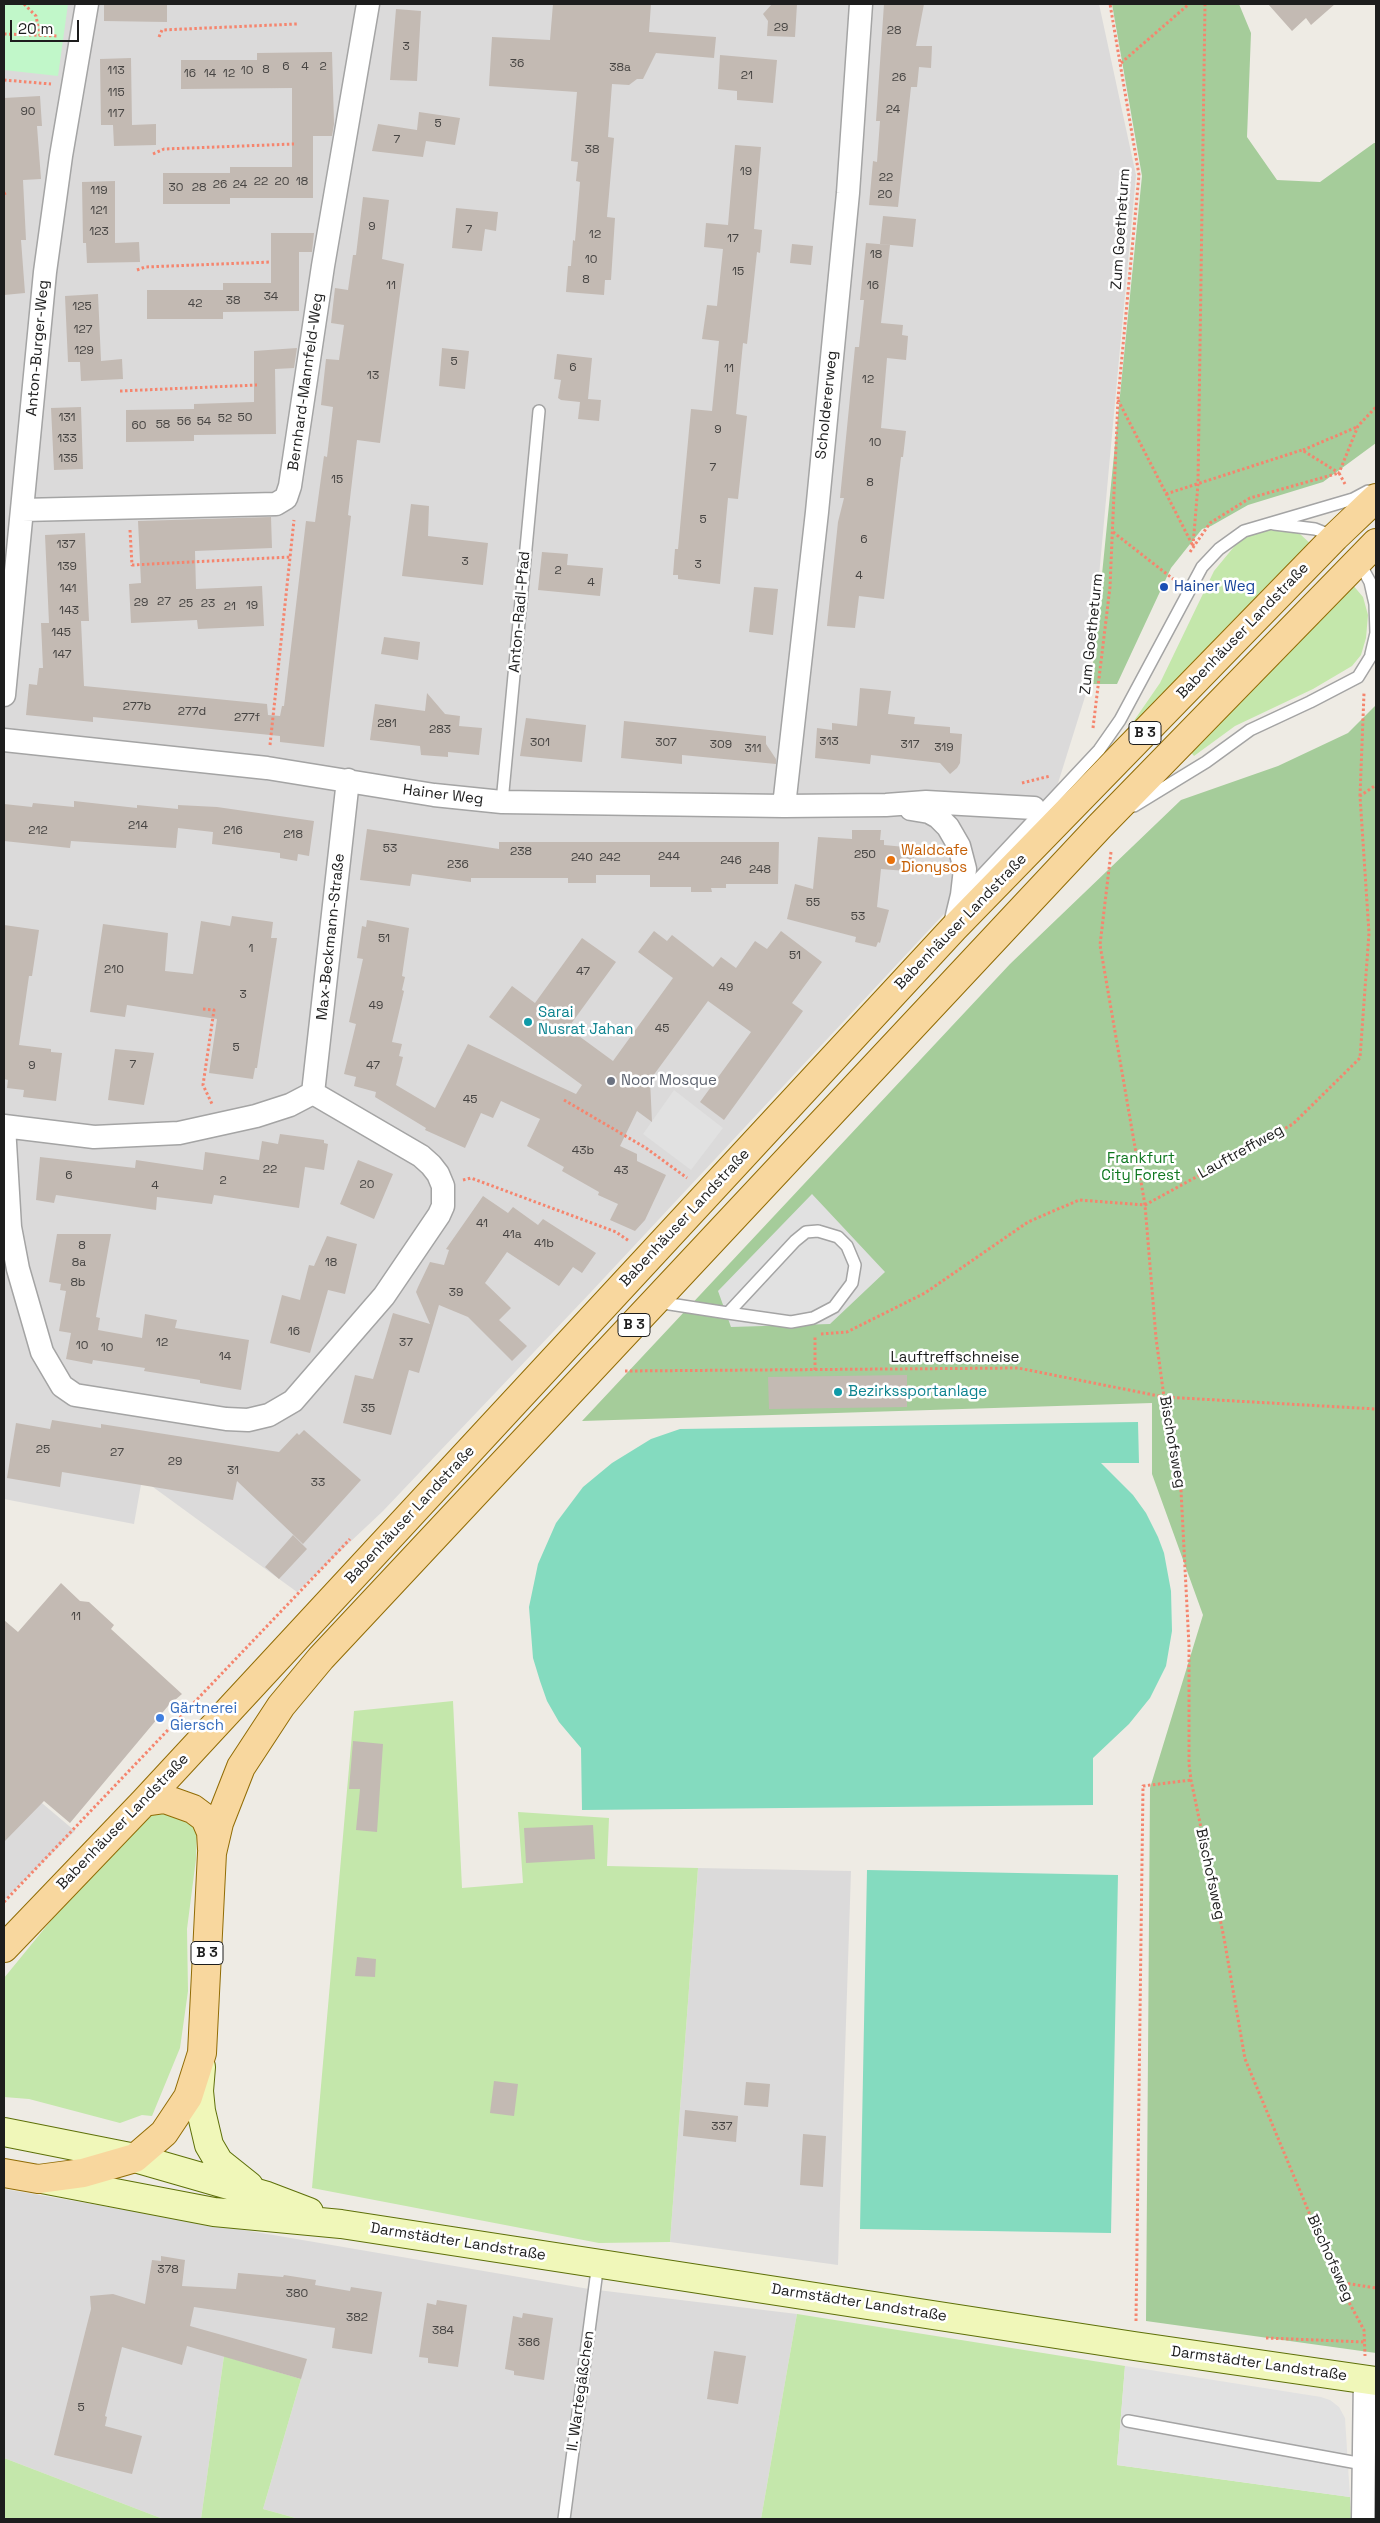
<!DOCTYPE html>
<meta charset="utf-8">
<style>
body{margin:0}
#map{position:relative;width:1380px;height:2523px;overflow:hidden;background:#eeebe4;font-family:"Space Grotesk",sans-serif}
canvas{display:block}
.frame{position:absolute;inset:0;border:5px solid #1d1d1d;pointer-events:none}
.scale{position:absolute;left:10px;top:20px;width:69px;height:22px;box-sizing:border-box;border:2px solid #1d1d1d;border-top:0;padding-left:6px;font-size:15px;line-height:18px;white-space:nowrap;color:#1d1d1d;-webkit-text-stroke:4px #fff;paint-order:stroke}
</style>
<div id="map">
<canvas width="1380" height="2523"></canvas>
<div class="frame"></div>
<div class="scale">20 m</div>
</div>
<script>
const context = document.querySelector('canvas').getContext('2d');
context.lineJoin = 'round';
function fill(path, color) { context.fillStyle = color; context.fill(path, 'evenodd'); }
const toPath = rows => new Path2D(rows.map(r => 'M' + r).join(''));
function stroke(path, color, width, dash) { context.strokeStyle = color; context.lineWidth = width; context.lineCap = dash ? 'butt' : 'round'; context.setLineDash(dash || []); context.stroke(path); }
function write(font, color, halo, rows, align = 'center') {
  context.font = font + ' "Space Grotesk",sans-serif'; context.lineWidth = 5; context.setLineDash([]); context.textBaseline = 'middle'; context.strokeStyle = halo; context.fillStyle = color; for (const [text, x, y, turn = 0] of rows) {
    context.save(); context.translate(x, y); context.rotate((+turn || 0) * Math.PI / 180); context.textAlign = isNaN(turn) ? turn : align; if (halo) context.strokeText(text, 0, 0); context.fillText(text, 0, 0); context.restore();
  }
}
fill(toPath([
 [4,4,1099,4,1136,175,1089,684,1054,796,591,1292,383,1511,297,1592,142,1479,134,1524,4,1499],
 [4,1771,75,1831,4,1900],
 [698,1868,851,1871,838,2265,670,2242],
 [4,2189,589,2289,797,2314,761,2519,299,2519,263,2509,301,2379,224,2356,201,2519,163,2519,4,2458]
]), '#dbdada');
fill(toPath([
 [1278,528,1300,534,1313,546,1112,753,1109,749,1131,725,1160,683,1214,571,1242,537,1256,531],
 [1352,584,1363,597,1368,615,1366,638,1361,655,1352,666,1313,689,1235,726,1194,756,1190,751],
 [453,1701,462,1888,523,1883,518,1812,609,1818,607,1866,698,1868,670,2242,599,2243,312,2188,354,1711],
 [170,1809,197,1825,196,1859,187,1929,188,1991,180,2048,152,2116,142,2115,120,2123,29,2099,4,2097,4,1978,71,1896,143,1816],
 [797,2314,1125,2366,1117,2465,1350,2497,1351,2519,761,2519],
 [224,2356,301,2379,263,2509,299,2519,201,2519],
 [4,2458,163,2519,4,2519]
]), '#c4e7ab');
fill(toPath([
 [1112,4,1239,4,1251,33,1247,137,1277,180,1320,182,1374,143,1376,143,1376,443,1323,482,1248,505,1211,526,1202,529,1171,568,1117,684,1091,684,1142,176],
 [1376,705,1376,2353,1146,2321,1150,1788,1203,1615,1152,1474,1152,1403,582,1421,1010,964,1181,800,1278,766,1348,733]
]), '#a5cc9a');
fill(toPath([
 [4,4,68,4,58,76,4,70]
]), '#c1f7c9');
fill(toPath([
 [1138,1422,1139,1463,1101,1463,1133,1495,1146,1513,1158,1537,1164,1553,1171,1591,1172,1631,1166,1666,1150,1698,1129,1724,1093,1758,1093,1805,582,1810,581,1748,559,1722,547,1701,540,1681,533,1658,529,1607,538,1564,556,1523,583,1487,612,1463,651,1439,680,1429],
 [867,1870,1118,1875,1111,2233,860,2229]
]), '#84dbbf');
fill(toPath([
 [674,1090,723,1128,691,1170,643,1134],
 [812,1194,885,1272,830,1324,731,1327,718,1291],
 [1125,2366,1321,2397,1330,2400,1339,2407,1345,2418,1350,2497,1117,2465]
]), '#e1e1e1');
fill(toPath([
 [104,4,167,4,167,22,104,21],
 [553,4,651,4,649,32,716,37,714,58,656,53,643,79,637,79,629,85,612,84,608,137,614,138,607,217,615,218,611,280,605,280,604,295,566,292,568,266,571,266,573,240,575,241,580,182,576,181,578,162,571,161,577,92,489,86,492,37,550,40],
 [772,4,797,4,795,37,767,36,768,21,763,14],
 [884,4,924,4,916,46,932,46,931,68,919,67,917,87,911,87,898,207,869,205,873,161,877,162,880,121,876,121],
 [1268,4,1335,4,1311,25,1306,18,1292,31],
 [396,9,421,11,417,81,390,80],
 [332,52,334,124,332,136,313,136,313,198,230,198,230,204,163,204,163,173,230,173,230,167,292,167,292,88,181,89,181,60,257,60,257,53],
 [720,55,777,60,773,103,737,100,737,91,718,89],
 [131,58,132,125,156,124,156,145,114,146,113,125,101,125,100,59],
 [40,96,42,126,37,126,41,179,23,180,26,240,21,240,25,293,4,295,4,98],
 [419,112,460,118,455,145,426,141,423,157,372,151,378,124,417,130],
 [735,145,761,147,754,229,762,230,760,253,757,252,747,344,743,343,736,414,747,416,738,499,728,498,720,584,678,579,678,575,673,575,675,549,678,549,691,409,712,411,719,341,702,339,707,305,717,306,723,249,704,247,706,223,728,225],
 [115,181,115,243,139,242,140,262,87,263,86,243,83,243,82,182],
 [363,197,389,200,382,259,404,264,380,443,357,440,348,515,351,516,324,747,280,742,280,736,93,717,93,722,26,715,29,684,37,685,39,668,43,668,41,623,49,623,45,535,85,533,89,621,81,621,84,686,267,704,268,715,280,716,282,706,284,706,306,521,315,522,324,456,327,457,333,407,321,405,326,359,339,360,344,325,331,323,335,288,348,290,353,255,356,255],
 [456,208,498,212,496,231,485,229,482,251,452,248],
 [883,216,916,219,913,247,880,244],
 [271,233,314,233,312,252,299,252,299,311,223,312,223,319,147,319,147,290,223,290,223,283,271,283],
 [866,243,890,245,881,323,903,325,902,335,908,336,906,360,887,358,881,428,906,431,903,457,901,457,884,599,859,596,855,628,827,626,838,522,844,498,840,498,855,347,859,347,864,300,860,300],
 [792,244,813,246,811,265,790,263],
 [98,294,101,361,122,359,123,379,81,381,80,362,68,362,65,296],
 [297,348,294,368,275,369,276,434,194,435,194,441,126,442,126,410,194,409,194,404,254,402,254,351],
 [442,348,469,351,465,389,439,386],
 [557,354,592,358,588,399,601,400,599,421,578,419,580,402,561,400,558,398,561,380,554,379],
 [81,407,83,469,54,470,51,408],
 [411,504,429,506,428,536,488,543,483,585,402,576],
 [271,517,272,548,195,551,196,589,262,586,264,626,198,629,197,620,131,623,129,584,141,583,138,521],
 [542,552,568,554,567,565,603,568,600,596,538,590],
 [754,587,778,589,773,635,749,632],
 [384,637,420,642,418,660,381,654],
 [860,688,891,691,888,714,915,717,914,724,950,727,950,733,962,734,960,763,957,768,950,774,940,763,871,755,870,764,815,758,817,728,832,730,832,723,857,726],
 [427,693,445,714,460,716,459,726,482,728,479,755,448,752,448,757,421,755,420,746,370,740,375,704,425,711],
 [526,718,586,725,582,762,520,756],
 [624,721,766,736,766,744,776,759,776,764,682,755,682,764,621,758],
 [74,801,137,808,137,805,178,809,178,805,217,807,314,821,309,856,298,854,297,861,280,858,280,853,212,844,213,832,178,828,176,848,71,841,70,848,4,841,4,804,32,807,33,803,74,807],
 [367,829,499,849,499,842,779,842,778,884,726,884,726,888,711,888,712,892,691,892,691,887,650,887,650,875,596,875,596,883,568,883,568,878,471,878,471,882,412,874,410,886,360,880],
 [852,830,881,830,880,840,884,840,884,845,905,847,914,857,911,866,906,871,881,869,877,907,889,910,880,943,878,942,876,947,855,942,856,937,787,919,795,884,813,889,818,837,852,839],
 [232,916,273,922,271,938,277,938,257,1068,255,1068,253,1079,209,1073,217,1019,127,1005,125,1017,90,1012,103,924,168,933,165,971,193,974,201,921,230,926],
 [367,920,409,928,402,976,405,977,402,990,404,991,392,1042,402,1044,399,1056,403,1057,396,1085,435,1108,468,1044,576,1094,582,1085,489,1017,512,986,535,1003,582,938,616,962,568,1028,613,1061,673,978,638,952,654,931,667,941,672,935,713,967,721,957,736,968,755,941,767,949,781,931,822,962,792,1003,803,1011,724,1120,700,1102,751,1032,708,1001,650,1080,652,1122,637,1111,620,1146,637,1154,637,1161,666,1175,645,1220,635,1231,610,1220,618,1204,598,1195,599,1192,562,1171,564,1167,527,1146,540,1119,501,1101,493,1118,481,1113,465,1148,425,1130,426,1128,375,1097,376,1092,354,1086,356,1077,344,1074,356,1024,349,1022,363,959,357,958,362,926,366,927],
 [4,925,39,930,32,976,29,976,19,1045,51,1049,51,1052,62,1053,56,1101,23,1097,24,1090,7,1088,8,1080,4,1079],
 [115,1049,154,1053,144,1105,108,1100],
 [280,1134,324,1140,324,1143,328,1144,324,1170,305,1167,299,1208,214,1195,212,1204,157,1197,156,1210,56,1195,54,1203,36,1200,40,1157,135,1168,136,1160,203,1170,205,1152,259,1160,262,1141,278,1144],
 [358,1160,393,1174,374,1219,340,1204],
 [483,1196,508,1213,513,1207,538,1225,543,1219,596,1253,582,1273,573,1267,559,1286,507,1252,485,1283,511,1308,499,1320,527,1346,512,1361,468,1317,439,1305,419,1373,409,1370,391,1435,343,1423,355,1375,373,1379,393,1313,430,1324,416,1292,418,1287,430,1262,444,1265,449,1250,446,1249],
 [57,1234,111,1234,96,1317,100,1318,98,1330,142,1338,145,1314,177,1320,175,1328,249,1340,241,1390,200,1383,200,1380,144,1371,145,1368,93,1360,92,1364,66,1359,71,1333,59,1331,66,1291,60,1290,61,1284,49,1282],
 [327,1236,357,1244,345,1294,328,1290,310,1353,270,1343,282,1295,300,1300,309,1265,314,1266],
 [907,1375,907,1407,769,1409,768,1377],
 [52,1420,101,1428,101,1424,279,1452,297,1433,299,1435,304,1430,361,1480,303,1544,237,1481,233,1500,62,1472,60,1487,7,1478,16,1423,50,1429],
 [293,1535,307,1549,279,1579,265,1567],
 [61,1583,80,1601,89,1602,114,1625,111,1629,182,1694,168,1706,70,1823,44,1801,4,1842,4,1620,18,1632],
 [353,1741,383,1744,377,1832,356,1830,360,1789,349,1789],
 [593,1825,595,1859,526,1863,524,1828],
 [357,1957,376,1959,375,1977,355,1976],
 [494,2081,518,2084,514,2116,490,2113],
 [746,2082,770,2084,768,2107,744,2105],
 [685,2110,738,2116,736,2142,683,2136],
 [803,2134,826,2136,823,2187,800,2185],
 [161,2256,185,2260,182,2286,236,2289,238,2273,283,2277,284,2275,316,2280,315,2285,350,2291,351,2287,382,2292,372,2354,332,2348,335,2328,194,2307,190,2326,307,2359,301,2379,187,2346,182,2365,122,2347,105,2416,107,2417,105,2426,142,2436,132,2474,54,2455,91,2309,90,2296,113,2294,145,2304,152,2260,161,2261],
 [437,2300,467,2305,458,2367,428,2363,428,2358,419,2357,427,2303,436,2305],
 [523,2313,553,2318,544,2380,514,2375,514,2371,505,2369,513,2316,522,2318],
 [714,2351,746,2356,738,2404,707,2399]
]), '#c3bab3');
const lane = toPath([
 [1274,524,1315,529,1335,537],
 [1359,562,1370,582,1375,604,1376,633,1371,654],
 [502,802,539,411],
 [1134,806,1206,762,1250,730,1310,702,1358,677,1376,648],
 [966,892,1099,750,1120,720,1202,567,1219,549,1244,531,1353,499,1368,491],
 [818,1231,838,1237,847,1246,855,1265,852,1283,834,1307,813,1318,791,1322,728,1313,795,1241,806,1232,818,1231],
 [657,1302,728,1313],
 [1128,2421,1363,2464],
 [564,2519,598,2263]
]);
const street = toPath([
 [22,510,276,504,286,498,290,486,323,266,368,4],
 [4,695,45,272,61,156,87,4],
 [4,740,267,768,434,795,502,802,784,806,886,805,926,802,1034,808],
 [784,806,817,512,848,193,861,4],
 [911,809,929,812,938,817,948,827,959,846,965,869,962,895,954,928],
 [4,1126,10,1227,18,1269,42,1352,62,1386,75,1395,226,1419,248,1420,269,1415,293,1401,384,1296,439,1215,443,1206,443,1186,438,1174,431,1165,421,1156,313,1093],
 [4,1126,94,1137,179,1133,256,1116,290,1105,313,1093,348,780],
 [1363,2519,1365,2379]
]);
const secondary = toPath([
 [201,2067,199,2091,201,2111,209,2145,219,2162,249,2186],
 [4,2132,135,2158,267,2196,309,2212],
 [42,2179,214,2212,341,2224,1134,2346,1376,2381]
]);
const primary = toPath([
 [144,1802,165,1799,193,1809,205,1818,211,1832,212,1849],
 [4,1948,144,1802,954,928,1335,537,1376,498],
 [4,2173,38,2179,83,2173,135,2158,164,2133,188,2097,202,2053,212,1853,219,1823,241,1767,281,1706,321,1658,1100,826,1376,543]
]);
stroke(lane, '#a4a4a4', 14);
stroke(street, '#a4a4a4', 25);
stroke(secondary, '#5e7009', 30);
stroke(primary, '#916c05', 30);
stroke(toPath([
 [24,4,36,16,40,36],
 [4,34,58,36],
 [159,37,162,30,297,24],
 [1121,63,1189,4],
 [4,80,51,84],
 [153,154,164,149,294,144],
 [4,194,6,193],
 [137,270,145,267,271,262],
 [120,391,257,385],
 [1118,400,1193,546],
 [1303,450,1357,427],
 [1166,494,1302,450,1339,473,1358,426,1376,407],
 [130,530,132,565,291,557],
 [1113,532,1177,582],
 [1193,546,1198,484,1205,4],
 [1190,552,1210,523,1250,498,1339,473,1345,484],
 [1093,728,1110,587,1118,399,1139,175,1110,4],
 [270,745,294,520],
 [1022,783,1050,776],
 [1360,796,1364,693],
 [1111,852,1100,945,1145,1205,1156,1338,1164,1397,1180,1471,1189,1646,1189,1764,1191,1780,1224,1938,1245,2059,1338,2282,1364,2330,1365,2356],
 [203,1009,214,1010,203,1085,212,1104],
 [564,1100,646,1148,687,1178],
 [463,1180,471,1178,616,1232,629,1241],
 [821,1334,847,1332,925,1293,1028,1222,1079,1200,1145,1205,1293,1124,1360,1058,1369,933,1360,796,1376,785],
 [815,1370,815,1335],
 [625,1371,1018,1368,1164,1397,1376,1409],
 [4,1902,350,1539],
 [1338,2282,1376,2288],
 [1136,2321,1143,1786,1191,1780],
 [1266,2338,1365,2342]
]), '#f5856e', 3, [2.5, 2.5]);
stroke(lane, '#fff', 11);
stroke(street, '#fff', 22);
stroke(secondary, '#f0f7b9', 28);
stroke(primary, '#f8d79e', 28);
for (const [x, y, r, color] of [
 [1164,587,5,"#1a4fb4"],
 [891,860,5,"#e8710a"],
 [528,1022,5,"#0f9aa8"],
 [611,1081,5,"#6b7280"],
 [838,1392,5,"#0f9aa8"],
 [160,1718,5,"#3f7fe0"]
]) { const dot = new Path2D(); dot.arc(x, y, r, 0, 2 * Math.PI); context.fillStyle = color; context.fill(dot); stroke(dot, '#fff', 2); }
write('12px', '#464442', null, [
 ["29",781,28],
 ["28",894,31],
 ["3",406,47],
 ["36",517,64],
 ["6",286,67],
 ["4",305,67],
 ["2",323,67],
 ["38a",620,68],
 ["8",266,70],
 ["113",116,71],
 ["10",247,71],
 ["16",190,74],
 ["14",210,74],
 ["12",229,74],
 ["21",747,76],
 ["26",899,78],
 ["115",116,93],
 ["24",893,110],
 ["90",28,112],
 ["117",116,114],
 ["5",438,124],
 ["7",397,140],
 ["38",592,150],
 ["19",746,172],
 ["22",886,178],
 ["22",261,182],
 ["20",282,182],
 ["18",302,182],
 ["26",220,185],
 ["24",240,185],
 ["30",176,188],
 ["28",199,188],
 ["119",99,191],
 ["20",885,195],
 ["121",99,211],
 ["9",372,227],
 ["7",469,230],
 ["123",99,232],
 ["12",595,235],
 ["17",733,239],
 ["18",876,255],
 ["10",591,260],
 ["15",738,272],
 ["8",586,280],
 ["11",391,286],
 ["16",873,286],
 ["34",271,297],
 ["38",233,301],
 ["42",195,304],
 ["125",82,307],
 ["127",83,330],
 ["129",84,351],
 ["5",454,362],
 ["6",573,368],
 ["11",729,369],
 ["13",373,376],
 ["12",868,380],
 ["131",67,418],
 ["50",245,418],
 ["52",225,419],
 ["56",184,422],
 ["54",204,422],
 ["58",163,425],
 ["60",139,426],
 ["9",718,430],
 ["133",67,439],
 ["10",875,443],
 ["135",68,459],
 ["7",713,468],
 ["15",337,480],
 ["8",870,483],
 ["5",703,520],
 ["6",864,540],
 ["137",66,545],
 ["3",465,562],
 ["3",698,565],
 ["139",67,567],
 ["2",558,571],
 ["4",859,576],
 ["4",591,583],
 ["141",68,589],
 ["27",164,602],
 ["29",141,603],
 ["25",186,604],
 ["23",208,604],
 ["19",252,606],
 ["21",230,607],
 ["143",69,611],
 ["145",61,633],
 ["147",62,655],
 ["277b",137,707],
 ["277d",192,712],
 ["277f",247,718],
 ["281",387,724],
 ["283",440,730],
 ["313",829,742],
 ["301",540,743],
 ["307",666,743],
 ["309",721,745],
 ["317",910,745],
 ["319",944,748],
 ["311",753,749],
 ["214",138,826],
 ["212",38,831],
 ["216",233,831],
 ["218",293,835],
 ["53",390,849],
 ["238",521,852],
 ["250",865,855],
 ["244",669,857],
 ["240",582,858],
 ["242",610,858],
 ["246",731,861],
 ["236",458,865],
 ["248",760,870],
 ["55",813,903],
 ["53",858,917],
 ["51",384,939],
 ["1",251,949],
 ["51",795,956],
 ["210",114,970],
 ["47",583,972],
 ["49",726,988],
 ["3",243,995],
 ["49",376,1006],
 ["45",662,1029],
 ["5",236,1048],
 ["7",133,1065],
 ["9",32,1066],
 ["47",373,1066],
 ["45",470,1100],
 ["43b",583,1151],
 ["22",270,1170],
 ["43",621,1171],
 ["6",69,1176],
 ["2",223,1181],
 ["20",367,1185],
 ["4",155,1186],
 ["41",482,1224],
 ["41a",512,1235],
 ["41b",544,1244],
 ["8",82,1246],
 ["8a",79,1263],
 ["18",331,1263],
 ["8b",78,1283],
 ["39",456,1293],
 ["16",294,1332],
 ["12",162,1343],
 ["37",406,1343],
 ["10",82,1346],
 ["10",107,1348],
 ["14",225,1357],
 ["35",368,1409],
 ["25",43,1450],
 ["27",117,1453],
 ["29",175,1462],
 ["31",233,1471],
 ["33",318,1483],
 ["11",76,1617],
 ["337",722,2127],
 ["378",168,2270],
 ["380",297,2294],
 ["382",357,2318],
 ["384",443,2331],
 ["386",529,2343],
 ["5",81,2408]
]);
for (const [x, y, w] of [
 [1145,733,32],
 [634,1325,32],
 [207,1953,32]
]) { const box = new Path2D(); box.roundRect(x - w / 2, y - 11.5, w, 23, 4); context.fillStyle = '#fff'; context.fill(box); stroke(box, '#1d1d1d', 1); }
write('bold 14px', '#1d1d1d', null, [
 ["B 3",1145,733],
 ["B 3",634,1325],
 ["B 3",207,1953]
]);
write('15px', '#1d1d1d', '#fff', [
 ["Zum Goetheturm",1121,229,-86],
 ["Anton-Burger-Weg",38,348,-85],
 ["Bernhard-Mannfeld-Weg",306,382,-82],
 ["Scholdererweg",827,405,-84],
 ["Anton-Radl-Pfad",520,612,-85],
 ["Babenhäuser Landstraße",1243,631,-46],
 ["Zum Goetheturm",1092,634,-84],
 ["Hainer Weg",443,795,7],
 ["Babenhäuser Landstraße",961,922,-46],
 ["Max-Beckmann-Straße",331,937,-84],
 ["Lauftreffweg",1241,1152,-29],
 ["Babenhäuser Landstraße",685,1218,-47],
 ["Lauftreffschneise",955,1358],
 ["Bischofsweg",1172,1442,80],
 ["Babenhäuser Landstraße",410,1515,-47],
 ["Babenhäuser Landstraße",123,1822,-46],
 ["Bischofsweg",1210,1874,78],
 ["Darmstädter Landstraße",458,2242,9],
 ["Bischofsweg",1330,2258,66],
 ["Darmstädter Landstraße",859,2303,9],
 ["Darmstädter Landstraße",1259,2364,8],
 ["II. Wartegäßchen",581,2391,-82]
]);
write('15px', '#164399', '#fff', [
 ["Hainer Weg",1174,587]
], 'left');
write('15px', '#c56008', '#fff', [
 ["Waldcafe",901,851],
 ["Dionysos",901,868]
], 'left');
write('15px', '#0d838f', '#fff', [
 ["Sarai",538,1013],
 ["Nusrat Jahan",538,1030],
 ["Bezirkssportanlage",848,1392]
], 'left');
write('15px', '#5b616d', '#fff', [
 ["Noor Mosque",621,1081]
], 'left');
write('15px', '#0f771f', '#fff', [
 ["Frankfurt",1141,1159],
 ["City Forest",1141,1176]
]);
write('15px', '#366cbe', '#fff', [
 ["Gärtnerei",170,1709],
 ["Giersch",170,1726]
], 'left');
</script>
